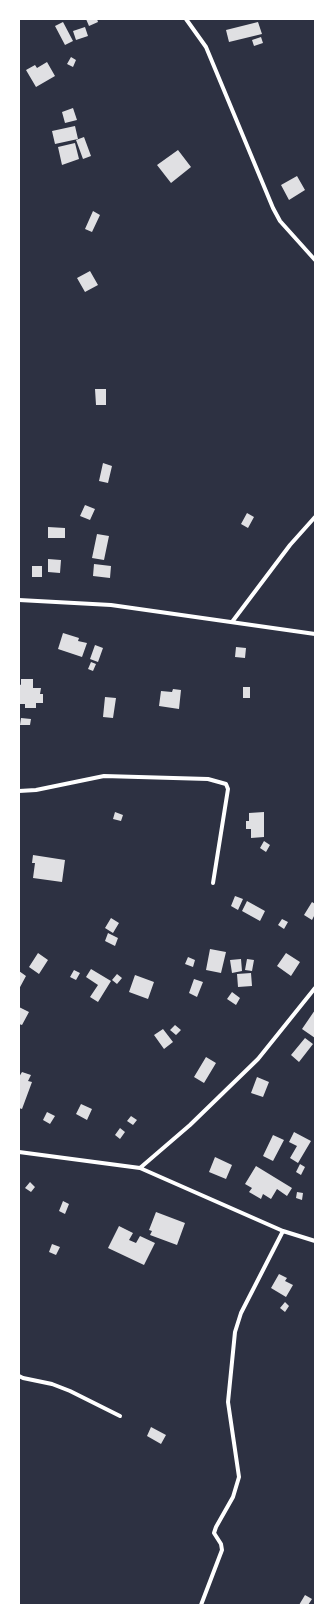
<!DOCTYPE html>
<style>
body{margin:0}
#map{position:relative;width:334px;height:1624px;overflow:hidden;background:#2d3142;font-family:Arial,sans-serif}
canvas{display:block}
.frame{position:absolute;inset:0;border:20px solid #fff;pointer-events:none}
</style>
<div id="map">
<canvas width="334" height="1624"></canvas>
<div class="frame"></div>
</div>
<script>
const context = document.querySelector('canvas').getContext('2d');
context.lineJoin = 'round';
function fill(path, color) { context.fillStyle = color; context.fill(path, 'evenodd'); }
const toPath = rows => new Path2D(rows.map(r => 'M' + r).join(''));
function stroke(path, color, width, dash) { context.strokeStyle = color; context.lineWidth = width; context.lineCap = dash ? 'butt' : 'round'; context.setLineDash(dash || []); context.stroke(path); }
fill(toPath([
 [86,19,97,19,98,22,89,26],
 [63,22,73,41,65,45,55,26],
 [258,22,262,34,229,42,226,30],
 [85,27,88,36,76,40,73,31],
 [261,37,263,43,254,46,252,40],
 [71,57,76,60,73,67,67,64],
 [47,62,55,76,36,87,26,70,35,65,37,68],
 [73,108,77,120,65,123,62,112],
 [75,126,78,139,55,144,52,131],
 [84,137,91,156,83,159,76,140],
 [75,143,79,159,62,165,58,147],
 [178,150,191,167,171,183,157,165],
 [297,176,305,190,289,200,281,185],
 [93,211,100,215,92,232,85,229],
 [90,271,98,285,85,292,77,278],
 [95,389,106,389,106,405,96,405],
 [103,463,112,466,108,483,99,481],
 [85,505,95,509,90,520,80,516],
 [247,513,254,517,248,528,241,524],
 [48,527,65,528,65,538,48,538],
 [97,534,109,536,104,560,92,558],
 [48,559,61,560,60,573,48,572],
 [94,564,111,566,110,578,93,576],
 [32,566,42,566,42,577,32,577],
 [63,633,79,638,78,641,87,643,82,657,58,649],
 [95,645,103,648,98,662,90,659],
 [236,647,246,648,245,658,235,657],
 [91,662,96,664,93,671,88,669],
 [21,679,33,679,33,688,41,688,40,694,43,694,43,703,36,703,36,708,25,708,25,704,19,704,19,684,21,685],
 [243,687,250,687,250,698,243,698],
 [173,689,181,690,179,709,159,706,161,691,172,692],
 [105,697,116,698,113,718,103,717],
 [21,718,31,719,30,725,20,725],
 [115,812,123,815,121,821,113,819],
 [264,812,264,837,251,838,251,829,246,829,246,821,249,821,249,813],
 [264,841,270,845,266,852,260,848],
 [33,855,65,860,62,882,33,878,35,863,32,863],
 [235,896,243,899,238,910,231,906],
 [247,901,265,911,260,921,242,911],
 [312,902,315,904,315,914,312,920,304,915],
 [111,918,119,923,113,933,105,928],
 [282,919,288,922,284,929,278,925],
 [108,933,118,938,115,946,105,941],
 [210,949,226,952,221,973,206,970],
 [38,953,48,960,39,974,29,967],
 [286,953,300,962,291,976,277,966],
 [188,957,195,960,193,967,185,964],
 [241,959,242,971,232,973,230,960],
 [247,959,254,960,252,971,245,970],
 [91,969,111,981,98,1002,90,997,98,985,86,977],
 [74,970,80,973,76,980,70,977],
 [19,971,26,976,19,989],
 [251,973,252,986,238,987,237,974],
 [117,974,122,978,117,984,112,980],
 [135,975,154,982,148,999,129,992],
 [194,979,203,982,197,997,189,993],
 [232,992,240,998,236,1005,227,999],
 [19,1007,29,1012,22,1025,19,1024],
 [315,1010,315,1038,302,1029],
 [175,1025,181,1030,176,1035,170,1030],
 [163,1029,173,1042,164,1049,154,1035],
 [305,1038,313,1044,299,1062,291,1055],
 [206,1057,216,1063,204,1083,194,1077],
 [22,1072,31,1075,28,1081,32,1082,22,1109,19,1108,19,1077],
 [257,1077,269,1082,263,1097,251,1093],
 [81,1104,92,1109,87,1120,76,1114],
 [47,1112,55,1116,50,1124,43,1120],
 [131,1116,137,1120,133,1125,127,1121],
 [120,1128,125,1132,120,1139,115,1135],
 [294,1132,311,1141,298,1163,290,1158,297,1146,289,1142],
 [273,1135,284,1140,273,1161,263,1156],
 [215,1157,232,1165,226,1179,209,1172],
 [300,1164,305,1167,301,1175,296,1172],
 [256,1166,292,1188,287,1196,277,1189,271,1199,263,1194,261,1199,249,1192,252,1188,245,1184],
 [30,1182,35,1187,31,1192,25,1188],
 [297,1192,303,1193,302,1200,296,1198],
 [63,1201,69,1204,65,1214,59,1211],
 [156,1212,185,1223,177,1245,150,1235,152,1231,149,1230],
 [119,1226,133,1233,129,1240,136,1243,140,1236,155,1243,144,1265,108,1248],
 [52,1244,60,1247,56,1255,49,1252],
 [279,1274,287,1278,285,1281,293,1285,286,1297,271,1288],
 [285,1302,289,1306,285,1312,280,1308],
 [151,1427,166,1435,161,1444,147,1436],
 [305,1595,312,1599,308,1605,299,1605]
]), '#e0e0e3');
stroke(toPath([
 [186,19,206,47,273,208,280,221,315,260],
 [19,600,111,605,315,634],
 [232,622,290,545,315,517],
 [19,791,36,790,104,776,208,779,226,784,228,789,213,883],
 [19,1152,140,1168,283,1231,315,1241],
 [140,1168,190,1125,258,1059,315,988],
 [19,1376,23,1378,52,1384,70,1391,120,1416],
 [201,1605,222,1550,221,1544,214,1533,216,1527,233,1497,239,1477,228,1402,235,1332,241,1313,283,1231]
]), '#fff', 4);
</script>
